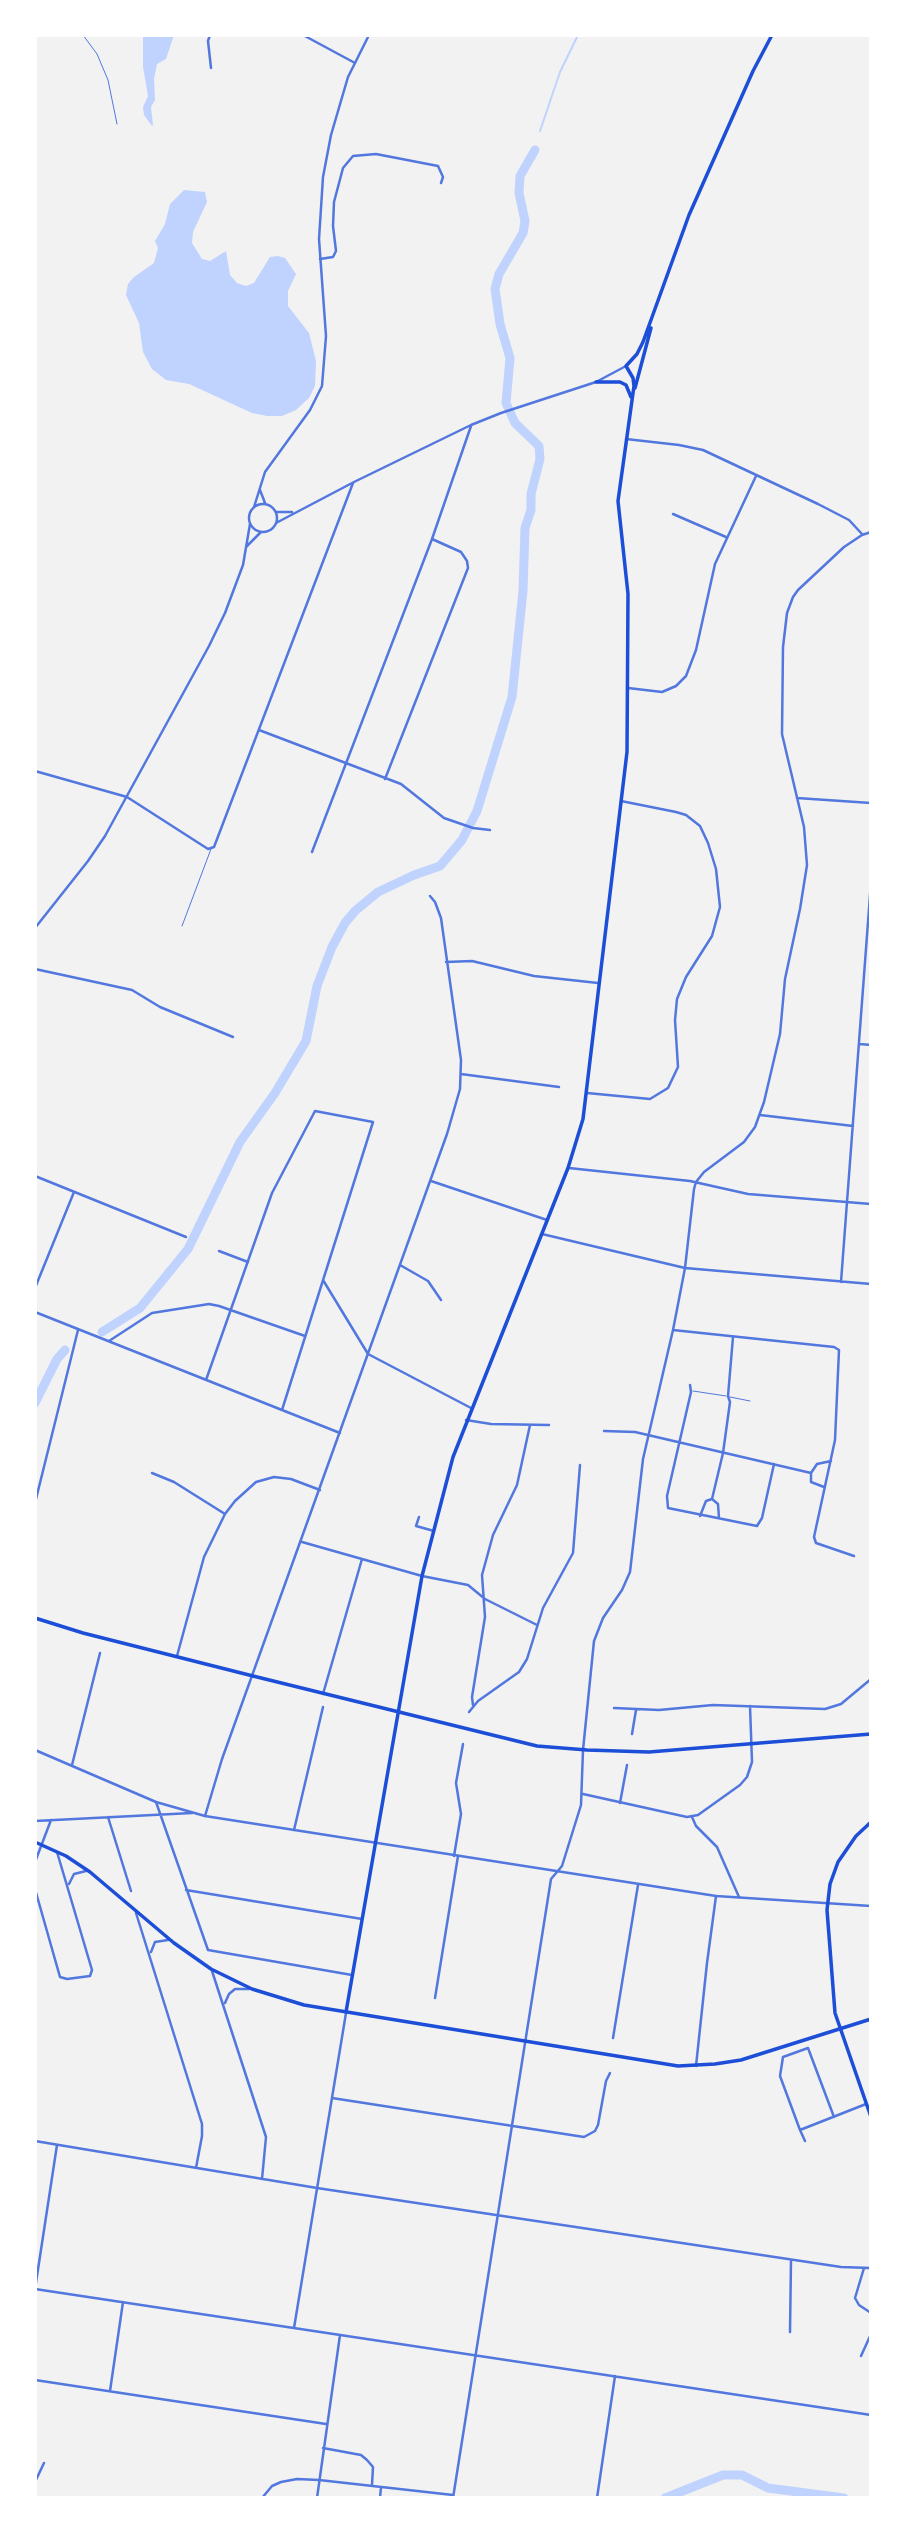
<!DOCTYPE html>
<style>
body{margin:0}
#map{position:relative;width:906px;height:2533px;overflow:hidden;background:#f2f2f2;font-family:"Fira Sans Condensed",sans-serif}
canvas{display:block}
.frame{position:absolute;inset:0;border:37px solid #fff;pointer-events:none}
</style>
<div id="map">
<canvas width="906" height="2533"></canvas>
<div class="frame"></div>
</div>
<script>
const context = document.querySelector('canvas').getContext('2d');
context.lineJoin = 'round';
function fill(path, color) { context.fillStyle = color; context.fill(path, 'evenodd'); }
const toPath = rows => new Path2D(rows.map(r => 'M' + r).join(''));
function stroke(path, color, width, dash) { context.strokeStyle = color; context.lineWidth = width; context.lineCap = dash ? 'butt' : 'round'; context.setLineDash(dash || []); context.stroke(path); }
fill(toPath([
 [143,35,174,35,166,59,157,64,154,79,155,100,151,107,153,125,152,126,144,115,143,107,148,96,143,67],
 [184,190,205,192,207,202,193,232,192,243,202,259,210,261,226,251,230,275,237,283,246,286,254,283,270,257,278,256,285,258,296,274,288,291,288,306,309,333,316,361,315,386,309,398,296,410,282,416,267,416,252,413,189,384,166,380,152,369,143,352,139,323,126,295,128,284,134,277,154,263,158,248,155,241,165,224,170,204]
]), '#bfd3fe');
stroke(toPath([
 [540,131,560,72,578,35]
]), '#bfd3fe', 2);
stroke(toPath([
 [102,1332,140,1308,188,1249,240,1142,275,1093,306,1041,317,986,332,947,345,923,355,911,378,892,414,875,440,866,462,840,477,811,512,697,523,591,525,528,531,510,531,494,540,459,539,446,515,423,506,403,510,358,500,324,495,289,499,274,523,233,525,221,519,193,520,176,535,150],
 [35,1403,57,1359,65,1350],
 [665,2498,723,2475,742,2475,768,2488,844,2498]
]), '#bfd3fe', 9);
stroke(toPath([
 [83,35,97,54,108,80,117,124],
 [182,926,211,849],
 [693,1391,726,1396],
 [730,1397,750,1401]
]), '#5277de', 1);
stroke(toPath([
 [210,35,208,41,211,68],
 [303,35,355,63],
 [320,259,333,257,336,251,333,226,334,202,343,168,353,156,376,154,438,166,443,177,441,183],
 [626,439,679,445,703,450,818,504,849,520,862,534],
 [673,514,726,537],
 [628,688,662,692,676,686,686,676,696,650,715,564,756,476],
 [259,730,401,784,444,818,473,828,490,830],
 [35,771,127,797,208,849,214,847,353,483],
 [385,779,468,568,467,561,461,552,432,539],
 [797,798,871,803],
 [312,852,432,539,471,426],
 [446,962,472,961,534,976,598,983],
 [35,969,132,990,160,1007,233,1037],
 [860,1044,871,1045],
 [461,1074,559,1087],
 [587,1093,650,1099,668,1088,678,1067,675,1020,677,999,686,977,712,936,720,907,716,869,708,843,700,826,686,815,676,812,621,801],
 [760,1115,853,1126],
 [569,1168,690,1181,748,1194,871,1204],
 [35,1176,186,1237],
 [431,1181,547,1220],
 [542,1234,685,1268,871,1284],
 [219,1251,248,1262],
 [400,1265,428,1281,441,1300],
 [323,1280,368,1354,471,1408],
 [841,1282,871,882],
 [35,1288,74,1192],
 [35,1312,340,1433],
 [673,1330,834,1347,839,1350,835,1440,814,1537,816,1543,854,1556],
 [109,1341,152,1313,209,1304,219,1306,305,1336],
 [206,1380,272,1193,315,1111,373,1122,282,1410],
 [690,1385,691,1392,667,1496,668,1508,757,1526,762,1518,774,1464],
 [466,1420,491,1424,549,1425],
 [604,1431,635,1432,811,1473],
 [152,1473,174,1482,225,1514],
 [824,1487,811,1482,811,1473,817,1464,831,1461],
 [712,1499,723,1453,730,1402,728,1396,733,1337],
 [35,1503,78,1330],
 [700,1516,706,1501,712,1499,718,1504,719,1518],
 [419,1517,416,1526,434,1531],
 [302,1542,422,1576,468,1585,485,1599,537,1625],
 [177,1656,204,1557,225,1514,235,1501,256,1482,274,1477,291,1479,320,1490],
 [323,1694,362,1559],
 [473,1705,472,1697,485,1617,482,1575,493,1535,517,1485,530,1425],
 [614,1708,659,1710,713,1705,825,1709,841,1704,871,1679],
 [469,1712,478,1701,519,1672,527,1659,543,1608,573,1553,580,1465],
 [632,1734,636,1710],
 [72,1765,100,1653],
 [583,1794,687,1817,698,1815,740,1785,747,1777,752,1762,750,1706],
 [156,1802,208,1950,352,1975],
 [620,1803,627,1765],
 [205,1816,222,1759,447,1134,460,1089,461,1060,441,918,435,902,430,896],
 [108,1817,131,1891],
 [692,1817,696,1826,717,1847,739,1897],
 [35,1821,192,1813],
 [294,1830,323,1707],
 [454,1856,461,1814,456,1783,463,1744],
 [35,1862,51,1820],
 [69,1884,74,1874,86,1871],
 [35,1889,60,1977,67,1979,90,1976,92,1970,57,1852],
 [186,1890,362,1919],
 [136,1913,202,2124,202,2136,196,2168],
 [151,1952,155,1942,168,1940],
 [212,1971,266,2137,262,2179],
 [435,1998,458,1856],
 [225,2003,229,1994,235,1989,249,1989],
 [613,2038,638,1885],
 [696,2066,707,1963,716,1896],
 [332,2098,584,2137,595,2131,598,2125,606,2081,610,2073],
 [800,2130,780,2076,783,2057,808,2048,834,2117],
 [35,2141,317,2188,841,2267,871,2268],
 [805,2141,800,2130,866,2104],
 [864,2268,855,2298,859,2305,871,2313],
 [35,2289,871,2415],
 [35,2289,57,2145],
 [294,2328,346,2013],
 [790,2332,791,2260],
 [861,2356,871,2334],
 [35,2380,326,2424],
 [110,2391,123,2302],
 [323,2448,361,2455,367,2460,373,2467,372,2485],
 [35,2482,44,2463],
 [262,2498,272,2486,281,2482,297,2479,319,2480,453,2495],
 [317,2498,340,2335],
 [380,2498,381,2487],
 [453,2498,551,1879,562,1866,581,1805,583,1750,594,1641,603,1618,622,1590,630,1572,643,1459,673,1330,685,1268,694,1189,696,1182,704,1172,744,1142,755,1127,764,1102,780,1034,785,979,800,909,807,865,804,827,782,734,783,647,787,613,793,597,798,590,844,547,862,535,871,532],
 [597,2498,615,2376]
]), '#5277de', 2.5);
stroke(toPath([
 [260,490,265,503],
 '249 518a14 14 0 1 1 28 0a14 14 0 1 1-28 0Z',
 [254,507,265,472,310,410,322,386,326,336,319,239,323,177,331,135,348,77,369,35],
 [276,512,292,512],
 [276,523,354,482,471,425,501,413,596,382,626,366],
 [246,547,261,532],
 [35,928,88,861,105,836,209,646,225,613,243,565,250,524],
 [35,1750,156,1802,205,1816,716,1896,871,1906]
]), '#5277de', 2.5);
stroke(toPath([
 [596,382,620,382,626,385,631,397],
 [635,388,651,328],
 [871,1822,856,1836,838,1862,830,1884,827,1910,835,2013,871,2117],
 [346,2012,422,1576,453,1457,568,1168,583,1119,627,752,628,594,618,501,634,386,633,378,626,366,637,354,643,342,689,215,753,71,772,35]
]), '#1d4ed8', 3.5);
stroke(toPath([
 [35,1618,83,1633,253,1676,537,1746,587,1750,649,1752,871,1734],
 [35,1842,66,1856,90,1872,174,1943,211,1969,252,1989,304,2005,678,2066,715,2064,741,2060,871,2019]
]), '#1d4ed8', 3.5);
</script>
